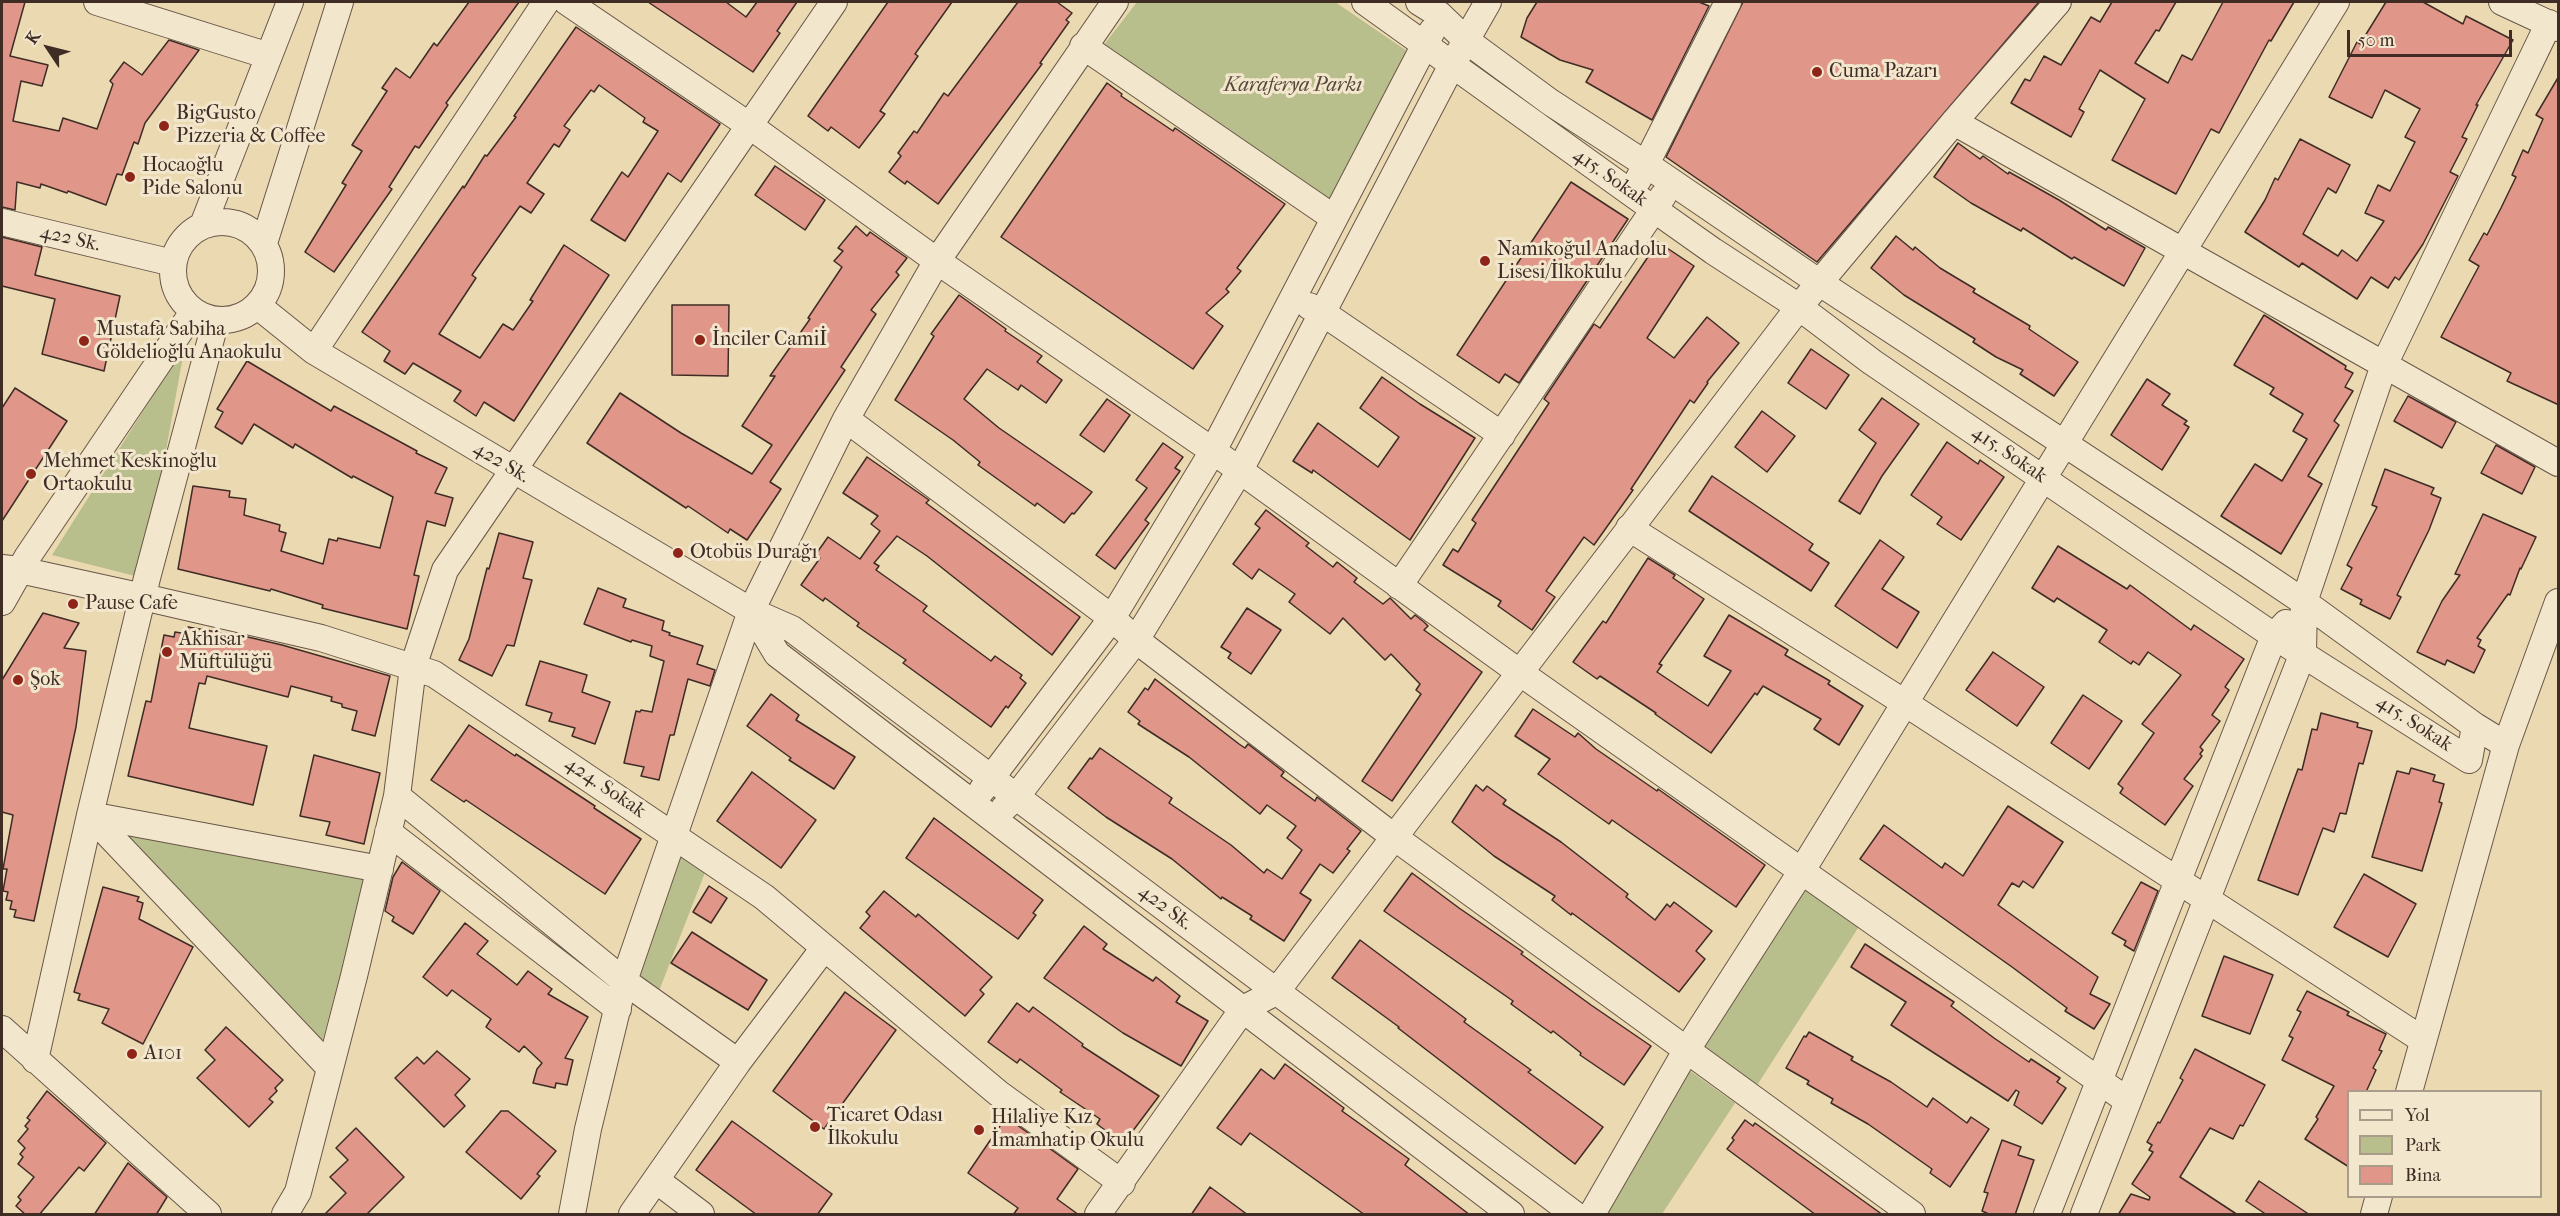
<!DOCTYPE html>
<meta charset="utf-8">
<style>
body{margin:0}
#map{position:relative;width:2560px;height:1216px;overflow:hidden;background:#ebd9b2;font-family:"IM FELL French Canon",serif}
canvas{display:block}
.frame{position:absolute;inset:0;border:3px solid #3e2c25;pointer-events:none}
.legend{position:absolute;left:2347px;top:1090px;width:195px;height:108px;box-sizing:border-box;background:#f2e6cd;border:2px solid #aa9c8a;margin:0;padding:8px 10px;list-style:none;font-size:18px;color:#3e2c25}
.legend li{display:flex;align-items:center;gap:12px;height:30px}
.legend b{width:30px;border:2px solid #aa9c8a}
.north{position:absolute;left:18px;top:18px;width:60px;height:60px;-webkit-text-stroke:4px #f2e6cd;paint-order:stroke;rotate:305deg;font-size:16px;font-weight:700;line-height:24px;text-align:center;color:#3e2c25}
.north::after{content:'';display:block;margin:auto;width:21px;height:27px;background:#3e2c25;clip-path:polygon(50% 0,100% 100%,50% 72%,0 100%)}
.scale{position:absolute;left:2347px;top:30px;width:165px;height:27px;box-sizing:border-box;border:3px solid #3e2c25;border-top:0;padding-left:8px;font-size:18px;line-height:21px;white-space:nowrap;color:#3e2c25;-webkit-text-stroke:4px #f2e6cd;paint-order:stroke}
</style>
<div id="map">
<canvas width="2560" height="1216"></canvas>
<div class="frame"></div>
<ul class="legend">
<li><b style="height:8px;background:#f2e6cd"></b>Yol</li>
<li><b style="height:16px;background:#b8bf8c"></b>Park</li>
<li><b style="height:16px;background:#e1968a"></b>Bina</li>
</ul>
<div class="north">K</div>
<div class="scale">50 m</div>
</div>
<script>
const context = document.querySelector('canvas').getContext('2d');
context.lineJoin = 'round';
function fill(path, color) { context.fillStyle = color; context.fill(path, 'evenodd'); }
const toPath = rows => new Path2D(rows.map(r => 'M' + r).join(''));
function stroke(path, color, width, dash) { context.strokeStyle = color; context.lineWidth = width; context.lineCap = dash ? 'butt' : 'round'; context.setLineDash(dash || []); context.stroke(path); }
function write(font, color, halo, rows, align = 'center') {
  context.font = font + ' "IM FELL French Canon",serif'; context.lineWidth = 6; context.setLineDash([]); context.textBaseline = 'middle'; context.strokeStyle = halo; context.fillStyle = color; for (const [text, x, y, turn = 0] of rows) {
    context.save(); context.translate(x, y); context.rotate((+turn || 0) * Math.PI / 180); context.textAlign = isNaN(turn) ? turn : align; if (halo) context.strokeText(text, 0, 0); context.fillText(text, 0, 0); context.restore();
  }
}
fill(toPath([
 [1137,2,1335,2,1407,51,1325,211,1096,55],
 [185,345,143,578,52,555],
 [110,827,367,876,321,1046],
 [681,851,706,870,659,991,624,981],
 [1803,886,1860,925,1754,1090,1698,1048],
 [1686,1068,1735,1103,1662,1214,1602,1214]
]), '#b8bf8c');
const building = toPath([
 [2,2,25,2,10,56,48,65,42,86,21,81,13,121,59,131,63,118,97,129,113,84,110,81,124,62,142,75,169,40,199,50,145,123,138,144,134,142,122,175,117,174,106,205,68,191,67,193,41,184,40,188,17,182,15,210,2,207,2,2],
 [469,2,519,2,446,103,448,105,419,148,415,146,389,187,392,189,334,272,305,252,346,185,342,183,362,151,352,145,387,91,382,88,396,68,410,78,434,43,437,46,469,2],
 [648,2,726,2,746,17,757,2,797,2,777,31,780,33,753,72,648,2],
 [888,2,952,2,915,54,918,56,880,111,885,114,859,148,831,127,828,131,808,116,888,2],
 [1018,2,1057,2,1072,13,1066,20,1069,22,1040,63,1042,64,938,204,907,181,905,184,889,172,901,156,898,153,914,131,917,133,944,93,948,96,1018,2],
 [1537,2,1699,2,1709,6,1652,120,1586,82,1593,70,1560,60,1521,37,1527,18,1537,2],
 [1743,2,2039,2,1817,262,1666,157,1743,2],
 [2112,2,2176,2,2159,31,2156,30,2135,63,2168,83,2182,55,2192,60,2223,2,2294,2,2271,41,2269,40,2219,133,2211,129,2176,194,2112,160,2145,99,2100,70,2079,109,2084,112,2071,137,2011,103,2025,79,2030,81,2044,56,2061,65,2091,17,2100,22,2112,2],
 [2386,2,2423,2,2463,24,2466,16,2513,40,2476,105,2478,105,2462,137,2467,139,2450,172,2458,176,2423,244,2399,280,2395,277,2388,288,2371,277,2357,299,2302,263,2299,267,2245,232,2265,200,2275,178,2278,180,2300,139,2350,165,2336,193,2328,188,2303,234,2338,256,2342,250,2357,261,2384,221,2365,213,2378,185,2390,191,2415,142,2405,137,2420,109,2385,90,2372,118,2329,97,2357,42,2360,44,2386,2],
 [576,27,720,124,681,182,668,173,625,241,591,220,622,172,628,177,658,131,643,122,645,118,599,85,594,92,591,90,564,126,570,130,559,147,554,144,527,183,544,194,531,213,520,206,472,275,476,278,439,334,480,358,503,324,513,330,533,301,530,300,564,245,609,275,514,421,484,402,476,416,454,401,461,391,413,363,405,374,384,361,390,351,362,332,463,186,464,188,485,155,487,156,516,117,514,116,576,27],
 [2559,76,2559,405,2507,381,2511,373,2441,337,2479,266,2469,260,2484,233,2487,235,2501,208,2516,177,2512,175,2523,150,2528,153,2543,119,2536,115,2559,76],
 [1107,83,1122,94,1121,96,1173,131,1175,128,1285,204,1237,268,1241,271,1226,289,1229,292,1206,313,1223,326,1193,369,1001,237,1107,83],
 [1958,143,1980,159,1983,156,2008,174,2009,172,2059,200,2106,230,2108,227,2145,248,2124,286,2074,257,2072,259,2023,228,2021,231,1971,203,1934,177,1958,143],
 [775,166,825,200,805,230,755,195,775,166],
 [1571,182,1628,219,1519,383,1505,374,1499,383,1457,355,1571,182],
 [856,226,867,236,870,232,907,258,896,272,899,275,871,310,876,314,841,367,845,370,770,482,781,489,747,540,730,529,728,533,688,506,686,508,587,443,620,393,681,433,752,474,772,445,742,426,775,376,770,376,810,319,808,318,842,267,834,261,843,251,838,248,856,226],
 [1896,236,1913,250,1915,247,1940,268,1975,289,1973,292,2030,326,2029,329,2078,362,2054,396,2020,374,2023,370,1996,357,1973,342,1975,339,1904,295,1871,268,1896,236],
 [2,237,42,247,35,275,120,296,104,371,42,354,55,299,2,286,2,237],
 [1658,242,1694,266,1647,338,1674,358,1707,317,1739,343,1707,382,1708,383,1694,403,1690,400,1631,489,1633,490,1594,545,1584,537,1546,591,1555,597,1532,630,1498,606,1501,601,1443,565,1453,549,1458,552,1476,523,1472,520,1549,403,1544,399,1594,324,1600,328,1658,242],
 [959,295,1006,329,1005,331,1042,356,1037,362,1062,380,1046,403,1021,385,1018,390,987,369,964,399,999,428,1092,492,1074,514,1072,513,1064,523,1037,503,1035,506,978,465,980,462,953,440,895,400,934,336,931,334,959,295],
 [672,305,729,305,728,376,672,375,672,305],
 [2264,315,2346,366,2345,369,2353,373,2345,387,2353,391,2334,421,2339,425,2308,476,2322,484,2281,554,2221,516,2255,464,2282,481,2307,439,2293,431,2303,414,2270,394,2274,388,2234,365,2264,315],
 [1811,349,1849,375,1826,409,1788,383,1811,349],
 [247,361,331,411,334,406,417,451,416,453,447,468,435,493,453,498,445,526,427,521,414,575,419,576,407,629,322,608,323,605,271,589,270,591,178,569,193,486,230,491,229,497,246,499,244,515,280,525,279,531,286,533,281,551,323,564,329,539,337,541,338,538,380,548,393,497,353,476,352,478,295,444,293,448,254,424,242,444,215,427,223,412,217,409,247,361],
 [1382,377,1420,404,1475,438,1410,540,1313,470,1312,473,1293,461,1318,423,1378,467,1399,437,1360,408,1382,377],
 [2147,379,2170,394,2162,405,2187,421,2184,424,2189,427,2162,470,2111,435,2147,379],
 [15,388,67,421,2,521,2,408,15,388],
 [2408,396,2456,422,2442,448,2394,421,2408,396],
 [1882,398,1919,424,1882,476,1860,514,1839,501,1876,443,1859,430,1882,398],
 [1107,399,1130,415,1104,452,1080,435,1107,399],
 [1762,411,1795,436,1767,472,1735,447,1762,411],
 [1947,442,1978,464,1980,460,2004,477,1961,540,1937,524,1942,517,1911,495,1947,442],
 [1163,443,1183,457,1175,468,1180,471,1145,520,1149,523,1115,569,1096,555,1147,488,1136,480,1163,443],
 [2496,445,2535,467,2522,494,2481,473,2496,445],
 [867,457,929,500,926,503,1080,617,1052,655,927,556,897,536,874,563,879,566,876,570,927,606,923,611,991,661,995,656,1022,675,1020,678,1026,683,1008,708,1006,706,991,727,903,663,906,660,857,626,859,623,825,598,823,601,801,585,820,558,816,554,828,537,860,559,880,531,871,524,878,516,843,493,867,457],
 [2385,469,2434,488,2431,494,2441,498,2429,530,2397,595,2401,597,2390,619,2360,604,2362,600,2341,589,2352,568,2347,565,2377,507,2372,505,2385,469],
 [1712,476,1813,544,1809,550,1829,563,1811,591,1689,511,1712,476],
 [1266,510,1309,543,1306,546,1333,567,1337,562,1357,578,1354,582,1383,604,1390,598,1411,619,1415,615,1424,622,1428,626,1424,630,1482,672,1392,801,1362,781,1421,694,1416,690,1420,684,1391,654,1385,660,1343,618,1330,634,1289,602,1295,594,1259,569,1252,579,1233,564,1260,528,1255,524,1266,510],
 [2483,514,2536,537,2521,569,2520,568,2510,595,2508,594,2477,638,2481,640,2478,646,2485,650,2474,673,2447,660,2445,665,2417,652,2442,601,2460,575,2455,574,2483,514],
 [499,533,533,542,523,578,532,580,514,646,507,645,492,676,459,660,469,639,487,568,489,569,499,533],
 [1880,540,1904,557,1882,589,1919,612,1897,648,1835,606,1880,540],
 [2058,546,2127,589,2130,585,2191,630,2194,625,2244,659,2225,687,2229,690,2212,715,2220,721,2200,747,2203,750,2200,754,2202,756,2184,779,2193,786,2165,825,2120,793,2123,788,2118,784,2154,733,2142,724,2181,675,2148,652,2139,665,2133,661,2131,664,2099,642,2107,630,2057,598,2054,602,2032,588,2058,546],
 [1648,558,1675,575,1673,578,1704,599,1659,664,1662,665,1657,672,1708,706,1731,671,1704,656,1729,615,1788,650,1785,655,1830,681,1828,684,1863,706,1839,745,1814,729,1821,719,1763,686,1757,695,1755,693,1711,753,1655,714,1656,713,1600,676,1597,679,1573,662,1603,621,1606,623,1648,558],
 [598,588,626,599,623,607,664,621,662,630,670,633,669,635,703,646,697,664,715,670,710,686,688,679,674,735,670,735,659,780,641,776,644,767,624,763,636,711,640,712,641,710,652,712,664,661,650,656,652,646,632,640,631,642,584,624,598,588],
 [1247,608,1281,630,1251,674,1228,658,1231,653,1221,647,1247,608],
 [43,613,79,623,64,648,86,651,76,727,34,921,14,917,16,910,10,909,12,901,6,900,8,892,3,891,7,869,3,869,13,815,2,812,2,680,43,613],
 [188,627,234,635,235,634,282,645,390,676,375,736,352,730,357,711,342,707,342,704,331,701,332,697,291,686,288,697,207,676,205,684,199,683,189,728,267,746,253,805,128,776,146,701,151,702,164,635,174,637,175,632,187,634,188,627],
 [1993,652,2044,687,2017,726,1966,690,1993,652],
 [540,661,587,675,582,692,610,702,595,744,572,736,575,728,549,721,552,713,526,705,540,661],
 [1155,679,1239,744,1245,748,1248,744,1284,772,1281,776,1315,801,1317,797,1361,831,1347,849,1350,851,1333,873,1320,864,1300,893,1311,900,1284,941,1250,919,1252,916,1222,897,1221,899,1172,859,1106,817,1068,788,1090,758,1092,759,1100,748,1172,798,1169,803,1231,845,1264,873,1267,869,1282,879,1302,850,1287,838,1296,826,1267,805,1260,814,1189,757,1138,724,1140,721,1128,712,1145,688,1148,690,1155,679],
 [771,694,799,715,796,720,855,757,834,789,789,760,791,758,747,726,771,694],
 [2083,695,2122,721,2089,769,2051,743,2083,695],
 [1533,709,1575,737,1578,733,1596,749,1657,791,1658,789,1765,865,1736,907,1612,820,1609,824,1538,774,1550,759,1515,736,1533,709],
 [2321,713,2358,723,2357,727,2372,731,2363,764,2359,763,2346,814,2340,813,2334,832,2323,828,2298,895,2258,880,2298,769,2302,770,2312,729,2317,730,2321,713],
 [469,725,515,756,516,754,595,806,594,808,641,839,605,894,466,800,464,802,431,780,469,725],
 [314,755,380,773,364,844,326,835,330,822,300,816,314,755],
 [2411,768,2435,775,2433,781,2444,784,2439,802,2442,803,2422,871,2372,857,2397,771,2409,774,2411,768],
 [752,772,816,820,781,868,717,821,752,772],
 [1476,785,1483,791,1487,786,1506,800,1503,804,1561,842,1628,894,1626,897,1655,920,1667,904,1670,907,1674,902,1712,931,1696,951,1705,959,1679,992,1572,913,1571,915,1552,900,1555,896,1494,856,1452,822,1476,785],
 [2008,806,2063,842,2033,888,2023,881,2019,887,2012,883,1998,905,2098,977,2090,994,2110,1004,2094,1029,2065,1011,2067,1008,2012,967,1860,859,1884,825,1942,868,1945,863,1963,876,2008,806],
 [934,818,1043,900,1033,913,1036,915,1018,939,906,858,934,818],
 [402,862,440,891,413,934,392,921,394,917,385,911,393,877,402,862],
 [1412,873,1459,908,1523,952,1521,954,1591,1005,1651,1046,1624,1085,1580,1055,1581,1053,1553,1031,1551,1033,1511,1004,1513,1001,1384,911,1412,873],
 [2364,874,2416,904,2388,957,2334,927,2364,874],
 [2141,882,2158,891,2134,951,2124,945,2126,941,2112,933,2141,882],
 [709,886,727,898,711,923,693,912,709,886],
 [103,887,139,897,137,901,143,903,139,919,193,947,143,1044,102,1023,109,1009,78,1000,80,994,74,992,103,887],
 [884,891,916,917,918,914,992,977,980,990,984,994,965,1016,860,928,870,916,866,912,884,891],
 [465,923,488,941,477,954,493,966,517,985,528,971,552,989,548,994,588,1017,565,1058,573,1060,567,1085,556,1083,555,1088,533,1083,537,1069,542,1063,524,1046,519,1052,486,1027,491,1019,452,990,447,996,423,977,465,923],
 [1084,926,1107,944,1103,949,1153,981,1156,977,1180,996,1176,1002,1208,1021,1181,1066,1123,1033,1044,978,1084,926],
 [692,932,767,980,748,1010,671,963,692,932],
 [1360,940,1466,1019,1464,1022,1531,1070,1528,1072,1603,1127,1575,1164,1398,1028,1399,1027,1332,978,1360,940],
 [1865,944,1954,1002,1951,1006,1994,1038,2029,1062,2031,1059,2060,1078,2057,1082,2066,1088,2042,1124,2014,1105,2019,1092,2016,1090,2008,1101,1891,1025,1906,1002,1851,967,1865,944],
 [2224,956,2273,975,2250,1034,2202,1016,2224,956],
 [2307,991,2349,1012,2347,1015,2386,1034,2379,1050,2382,1051,2373,1068,2376,1070,2366,1092,2349,1092,2349,1167,2305,1139,2318,1119,2316,1117,2334,1086,2282,1060,2293,1038,2289,1036,2301,1012,2297,1010,2307,991],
 [845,992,896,1030,824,1129,773,1091,845,992],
 [1017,1003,1029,1012,1033,1007,1083,1044,1082,1046,1159,1096,1123,1144,1097,1124,1100,1119,1060,1092,1062,1090,1020,1059,1017,1063,988,1042,1017,1003],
 [226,1027,283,1080,275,1088,277,1091,269,1099,273,1102,249,1127,197,1078,215,1060,205,1050,226,1027],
 [1809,1032,1853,1057,1851,1060,1891,1082,1927,1107,1933,1098,1967,1123,1971,1117,1989,1129,1950,1187,1930,1173,1932,1169,1868,1124,1831,1103,1833,1099,1807,1084,1809,1081,1786,1068,1804,1036,1806,1037,1809,1032],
 [2195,1049,2265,1085,2243,1126,2240,1125,2233,1139,2210,1128,2180,1177,2238,1215,2118,1215,2131,1194,2149,1200,2150,1197,2132,1184,2153,1152,2149,1150,2152,1145,2147,1142,2158,1122,2160,1123,2183,1080,2180,1078,2195,1049],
 [437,1051,470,1079,455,1095,465,1106,444,1127,395,1078,417,1057,424,1064,437,1051],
 [1285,1064,1344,1108,1342,1111,1409,1159,1405,1165,1470,1215,1365,1215,1250,1133,1241,1145,1217,1128,1261,1069,1274,1079,1285,1064],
 [47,1091,106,1143,84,1171,79,1167,39,1215,26,1215,16,1206,21,1200,18,1197,34,1177,18,1164,23,1157,20,1154,25,1148,18,1141,28,1129,25,1126,30,1120,27,1118,47,1091],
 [501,1111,508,1111,556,1151,537,1174,540,1176,521,1199,466,1152,501,1111],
 [1006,1117,1078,1169,1057,1199,1079,1215,1013,1215,1018,1208,968,1173,1006,1117],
 [1745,1120,1753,1126,1755,1123,1883,1215,1816,1215,1727,1149,1734,1140,1732,1138,1745,1120],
 [732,1121,832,1194,817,1215,757,1215,696,1170,732,1121],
 [356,1128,404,1177,366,1215,324,1215,346,1193,330,1177,348,1160,336,1148,356,1128],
 [2002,1140,2021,1147,2018,1155,2034,1160,2015,1215,1991,1215,1982,1211,1988,1193,1984,1192,2002,1140],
 [128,1163,167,1197,156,1215,94,1215,128,1163],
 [2259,1181,2310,1215,2267,1215,2246,1201,2259,1181],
 [1210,1187,1248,1215,1191,1215,1210,1187]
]);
fill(building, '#e1968a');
stroke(building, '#3e2c25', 1.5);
const minor = toPath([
 [97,2,269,56],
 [567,2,750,126,937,261,1213,451,1519,672,2128,1101],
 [1365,2,1631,193,1713,251,1799,307,1872,362,2274,636,2469,760,2475,726],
 [1419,2,1440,15,1467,41,1550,102,1647,165,1820,283,2246,563,2304,602,2475,726,2506,745],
 [2502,2,2558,28],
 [1083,46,1334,218],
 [1954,122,2558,463],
 [1638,180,1728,2],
 '173 271a49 49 0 1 1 98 0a49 49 0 1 1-98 0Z',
 [2,222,173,263],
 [203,225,290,2],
 [264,243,340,2],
 [258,306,314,351,751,611,792,629,1574,1214],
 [1309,306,1323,313,1502,435],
 [314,351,546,2],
 [846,419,1112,618,1136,640,1394,837,1912,1214],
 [1629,528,1905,703,2423,1040],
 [2,568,20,570,143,597,321,638,434,674,764,897,998,1093,1122,1183],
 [1399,586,1663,196],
 [2,602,28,556,193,312],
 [751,611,777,654,1511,1214],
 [982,790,1112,618,1213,451,1432,31],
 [397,796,624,981,738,1062],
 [1004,808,1016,797,1136,640,1239,472,1452,65,1488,2],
 [90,815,330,1068],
 [90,815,380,869],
 [388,832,618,1009],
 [2,1029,208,1214],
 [35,1060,90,815,147,578,216,320],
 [2409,1092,2506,745,2558,602],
 [656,1180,701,1214],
 [285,1214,298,1192,354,976,397,796,413,667,445,570,834,2],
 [572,1214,588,1129,624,981,751,611,846,419,937,261,1115,2],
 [632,1214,738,1062,824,948],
 [1098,1214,1243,1009,1276,992,1799,307,1954,122,2058,2],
 [1592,1214,1686,1051,1801,872,2336,2],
 [2047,1214,2274,636,2286,623],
 [2084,1214,2303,653,2304,602,2384,365,2549,23],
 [2374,1214,2379,1196]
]);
stroke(minor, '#695748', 28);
stroke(minor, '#f2e6cd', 26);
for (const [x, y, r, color] of [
 [1817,72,6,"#8f2418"],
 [164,126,6,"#8f2418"],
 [130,177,6,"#8f2418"],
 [1485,261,6,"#8f2418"],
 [700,340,6,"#8f2418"],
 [84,341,6,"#8f2418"],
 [31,474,6,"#8f2418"],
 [678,553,6,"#8f2418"],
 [73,604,6,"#8f2418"],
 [167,652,6,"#8f2418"],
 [18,680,6,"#8f2418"],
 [132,1054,6,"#8f2418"],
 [815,1127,6,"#8f2418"],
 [979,1130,6,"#8f2418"]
]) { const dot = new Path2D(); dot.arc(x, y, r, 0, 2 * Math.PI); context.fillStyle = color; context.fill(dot); stroke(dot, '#f2e6cd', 2); }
write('20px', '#3e2c25', '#f2e6cd', [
 ["Cuma Pazarı",1829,72],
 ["BigGusto",176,114],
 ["Pizzeria & Coffee",176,137],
 ["Hocaoğlu",142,166],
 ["Pide Salonu",142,189],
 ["Namıkoğul Anadolu",1497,250],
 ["Lisesi/İlkokulu",1497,273],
 ["Mustafa Sabiha",96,330],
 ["Göldelioğlu Anaokulu",96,353],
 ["İnciler Camiİ",712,340],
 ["Mehmet Keskinoğlu",43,462],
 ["Ortaokulu",43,485],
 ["Otobüs Durağı",690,553],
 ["Pause Cafe",85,604],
 ["Akhisar",179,640],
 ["Müftülüğü",179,663],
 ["Şok",30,680],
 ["A101",144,1054],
 ["Ticaret Odası",827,1116],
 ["İlkokulu",827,1139],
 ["Hilaliye Kız",991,1118],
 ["İmamhatip Okulu",991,1141]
], 'left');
write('italic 20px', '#56493a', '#f2e6cd', [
 ["Karaferya Parkı",1293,86]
]);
write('20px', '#3e2c25', '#f2e6cd', [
 ["415. Sokak",1610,178,35],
 ["422 Sk.",70,239,13],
 ["415. Sokak",2009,455,34],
 ["422 Sk.",501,463,31],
 ["415. Sokak",2414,724,33],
 ["424. Sokak",605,788,34],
 ["422 Sk.",1165,908,37]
]);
</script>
